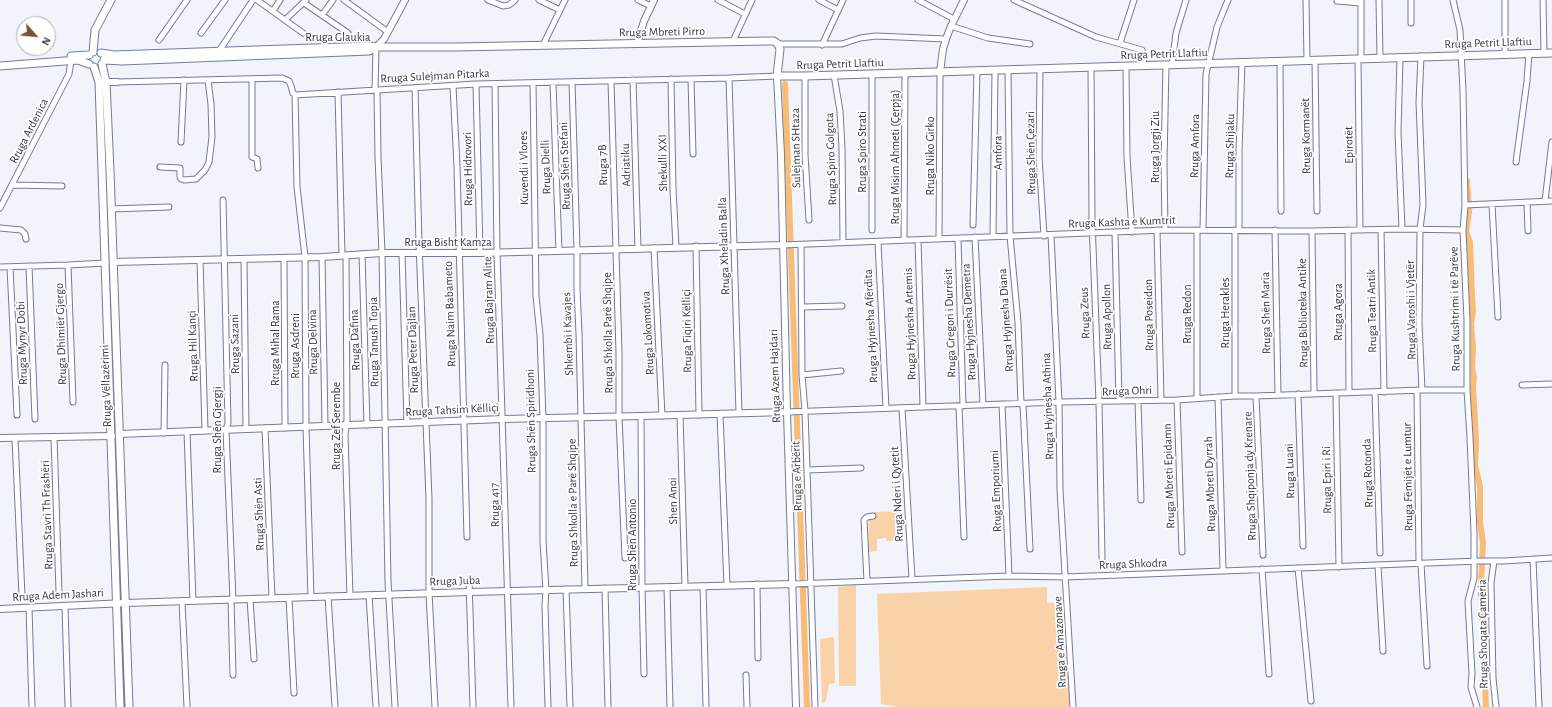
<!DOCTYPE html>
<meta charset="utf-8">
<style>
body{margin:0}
#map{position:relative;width:1552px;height:707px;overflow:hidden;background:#f1f4fb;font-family:"Alegreya Sans",sans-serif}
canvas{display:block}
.north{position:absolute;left:16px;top:16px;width:40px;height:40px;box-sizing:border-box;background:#fff;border:1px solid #adafb5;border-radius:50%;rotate:117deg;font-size:11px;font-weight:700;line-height:16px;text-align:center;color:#333846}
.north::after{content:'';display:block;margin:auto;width:14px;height:18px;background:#76532c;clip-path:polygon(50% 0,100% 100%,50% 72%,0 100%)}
</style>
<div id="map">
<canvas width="1552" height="707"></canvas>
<div class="north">N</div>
</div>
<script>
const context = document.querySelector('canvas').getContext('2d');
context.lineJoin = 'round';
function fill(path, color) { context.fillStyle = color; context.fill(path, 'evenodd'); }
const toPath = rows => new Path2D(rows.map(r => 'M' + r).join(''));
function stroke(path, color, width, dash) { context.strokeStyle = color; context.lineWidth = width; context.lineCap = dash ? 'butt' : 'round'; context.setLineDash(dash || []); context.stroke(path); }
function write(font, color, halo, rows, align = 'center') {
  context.font = font + ' "Alegreya Sans",sans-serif'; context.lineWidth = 3.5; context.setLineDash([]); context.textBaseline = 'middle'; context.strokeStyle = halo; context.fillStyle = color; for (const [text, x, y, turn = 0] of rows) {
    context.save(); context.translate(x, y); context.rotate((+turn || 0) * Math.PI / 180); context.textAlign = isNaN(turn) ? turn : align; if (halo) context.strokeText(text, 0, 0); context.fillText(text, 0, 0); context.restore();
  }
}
fill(toPath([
 [902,511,904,536,899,537,899,540,886,541,886,538,877,539,877,551,868,552,869,521,871,515,874,512],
 [856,585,856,686,839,686,838,587],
 [1047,587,1047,603,1061,602,1071,707,899,707,881,704,877,594],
 [834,637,835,683,829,684,826,701,822,704,820,639]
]), '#fad2a7');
stroke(toPath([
 [785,84,807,707],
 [1467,181,1469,211,1466,232,1470,242,1472,296,1473,312,1471,323,1473,348,1472,367,1474,378,1473,386,1476,441,1475,466,1480,486,1480,522,1483,543,1481,583,1486,707]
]), '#fabb75', 6);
const minor = toPath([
 [257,0,303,33],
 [344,0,388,32],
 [488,0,503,6,509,5,515,0],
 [539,0,560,10],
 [638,0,651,6],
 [718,0,745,14],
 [819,0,838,10],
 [918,0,954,19],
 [1014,0,1096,37,1142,50,1144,55,1143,66],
 [1306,0,1307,61],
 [1379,0,1380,58],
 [1411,0,1411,23],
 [1453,0,1460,30,1463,91,1465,205,1463,230,1467,320,1467,390,1470,437,1474,532,1474,578,1468,601,1472,674,1471,687,1477,707],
 [1505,0,1505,53],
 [1543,0,1544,53],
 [1337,1,1361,3],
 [304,3,348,33],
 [273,11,280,0],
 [322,15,333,0],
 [285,20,306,0],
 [951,26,988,38,1030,44],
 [201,33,225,0],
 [159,40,187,0],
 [733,41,752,0],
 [1120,43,1134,0],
 [778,44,842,44,860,38,876,36,946,39],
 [543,45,565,0],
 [822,45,843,0],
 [219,51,253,0],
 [1421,56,1419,102,1423,205,1420,229,1419,324,1422,390],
 [1400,57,1398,132,1402,229],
 [1358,59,1360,230],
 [1361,59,1361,0],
 [1315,61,1317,211],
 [1280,62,1281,211],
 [1172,65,1176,33,1186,0],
 [1126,66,1127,157,1132,232],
 [1091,67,1092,221,1099,402,1102,558],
 [1040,69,1039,157,1044,236],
 [1008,70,1010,236,1018,322,1021,404],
 [834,75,840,111,842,148,843,242],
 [805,76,805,155,809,220],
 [729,78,739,413],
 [252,79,252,157,257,159,258,168],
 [671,79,673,189,676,247],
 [691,79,693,154],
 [633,80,638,249],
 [611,81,619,352,619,417,625,558],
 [117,82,282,78,289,81,291,86,293,93,295,95,476,84,729,78,777,76],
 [572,82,577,250,577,290,579,333,585,589],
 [533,83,536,296,540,335,543,418,543,541,546,590,545,605,548,707],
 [553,83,559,251],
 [476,84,480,253],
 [495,84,497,252,511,707],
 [453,86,457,166,467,537],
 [415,88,419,244,429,499,429,593,435,707],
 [375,90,376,47],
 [377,90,378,157,382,253,388,581,395,707],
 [338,92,342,255],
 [295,95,297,187,305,257,306,427,311,597],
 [181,142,184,80],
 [1516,162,1527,81,1529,53],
 [160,167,180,168,180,177,181,179,184,180,196,179,205,170,209,162,212,137,211,104,208,80],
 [12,185,62,186],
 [223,200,228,423,226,430,233,600],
 [1545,201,1552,142],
 [1527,202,1528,231],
 [1492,204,1498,317],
 [1465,205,1552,201],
 [0,208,69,74,71,61],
 [111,209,169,207],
 [973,225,977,71],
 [0,228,21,230,25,234,26,239],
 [1203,229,1206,74,1217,27,1228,0],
 [1239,229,1239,151,1242,62],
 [872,230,872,74],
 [1157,230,1161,399],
 [1165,230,1164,163,1166,65],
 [1275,230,1278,395],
 [1348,230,1349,393],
 [1381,230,1384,392],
 [1312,231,1314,394],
 [1115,232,1119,401],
 [1051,235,1059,402,1060,490,1073,707],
 [993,236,995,71],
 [975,237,983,405],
 [939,239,940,72],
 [958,239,963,406],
 [904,240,905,73],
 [918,240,923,407],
 [878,242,886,408],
 [783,245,1165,230,1312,231,1402,229,1463,230],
 [801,245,802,375,805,411,815,707],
 [696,246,699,415],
 [654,248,662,416],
 [402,253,407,423],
 [362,254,367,425],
 [346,255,347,420,345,434,350,596],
 [322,257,325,426],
 [284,258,285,428],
 [244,259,246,429],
 [200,260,205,430],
 [68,265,73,402],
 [29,266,35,419],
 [0,267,68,265,106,263],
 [10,267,17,415],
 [802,307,842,306],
 [802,375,841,371],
 [1522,385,1552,384],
 [1417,390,1419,564],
 [1375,392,1380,553],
 [1298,394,1303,546],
 [1336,394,1339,567],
 [1235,396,1235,230],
 [1256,396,1263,555],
 [1218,397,1223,570],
 [1197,398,1197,230],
 [1177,400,1182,552],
 [1138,401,1141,500],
 [1002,404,1009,576],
 [1023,404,1030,549],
 [959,406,964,537],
 [902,408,912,579],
 [787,412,1059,402,1177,400,1235,396,1256,396,1422,390,1467,390],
 [720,414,727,585],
 [680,415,685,586],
 [641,416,642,587,644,674],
 [265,428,272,598],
 [187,431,193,601],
 [164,433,165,365],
 [54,437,59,592],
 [15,438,22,596],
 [807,470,861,468],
 [1533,559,1539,707],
 [1494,561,1491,583,1493,678,1496,707],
 [1421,564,1427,666],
 [1378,566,1383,651],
 [1298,568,1311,701],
 [1262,569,1269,674],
 [469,580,473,707],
 [867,581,864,520,867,517,873,516],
 [757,584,758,658],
 [794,584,1009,576,1065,577,1146,574,1479,561,1504,561,1552,558],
 [703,586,706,707],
 [667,587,670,707],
 [605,588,608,707],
 [566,589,570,707],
 [369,595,376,707],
 [328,596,335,707],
 [289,598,294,693],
 [250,599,254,659],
 [231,600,233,675],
 [182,601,187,707],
 [65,606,68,707],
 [29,608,32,707],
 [746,675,747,707]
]);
const tertiary = toPath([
 [637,44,644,21,654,0],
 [376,47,384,39,405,0],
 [940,72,943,49,946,39,951,26,964,0],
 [777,76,781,155,787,412,796,707],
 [106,82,117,82],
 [113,262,322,257,382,253,480,253,783,245],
 [119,434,503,419,641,416,787,412],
 [0,438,112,436],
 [0,609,125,603,470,592,794,584]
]);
const secondary = toPath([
 [93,52,95,30,111,0],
 [101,53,114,55,370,46,376,47,455,47,767,41,774,41,778,44,780,49,777,76,805,76,1552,53],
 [71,56,89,55],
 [104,60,122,61,369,51,376,47],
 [102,64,106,82,110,171,129,707],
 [0,66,78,60,89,64],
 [94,67,99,82,120,707]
]);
stroke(minor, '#717c9b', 7);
stroke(tertiary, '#717c9b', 8);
stroke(secondary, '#717c9b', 9);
stroke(minor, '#fff', 5);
stroke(tertiary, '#fff', 6);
stroke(secondary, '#fff', 7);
write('12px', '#333846', '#fff', [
 ["Rruga Mbreti Pirro",662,32,-1],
 ["Rruga Glaukia",338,37],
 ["Rruga Petrit Llaftiu",1488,43,-2],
 ["Rruga Petrit Llaftiu",1164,54,-2],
 ["Rruga Petrit Llaftiu",840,64,-2],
 ["Rruga Sulejman Pitarka",435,76,-3],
 ["Rruga Ardenica",29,131,-63],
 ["Rruga Kormanët",1306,136,-91],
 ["Epirotët",1349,145,-91],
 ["Rruga Amfora",1195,146,-89],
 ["Rruga Shijaku",1230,146,-89],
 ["Rruga Jorgji Ziu",1155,147,-90],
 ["Sulejman SHtaza",796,148,-91],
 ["Rruga Spiro Strati",862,152,-90],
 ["Amfora",998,153,-91],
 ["Rruga Shën Çezari",1031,153,-91],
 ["Rruga Niko Girko",930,156,-90],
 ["Rruga Misim Ahmeti (Çerpja)",895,157,-90],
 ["Rruga Spiro Golgota",831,159,-92],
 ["Shekulli XXI",663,163,-91],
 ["Rruga 7B",603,165,-92],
 ["Adriatiku",626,165,-92],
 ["Rruga Shën Stefani",565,166,-92],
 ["Rruga Dielli",546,167,-92],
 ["Kuvendi i Vlores",524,168,-91],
 ["Rruga Hidrovori",468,169,-91],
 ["Rruga Kashta e Kumtrit",1122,222,-2],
 ["Rruga Bisht Kamza",448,242],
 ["Rruga Xheladin Balla",724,246,-92],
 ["Rruga Bajram Alite",489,300,-92],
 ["Rruga Kushtrimi i të Parëve",1455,309,-91],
 ["Rruga Varoshi i Vjetër",1411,310,-91],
 ["Rruga Teatri Antik",1372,311,-91],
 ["Rruga Agora",1338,312,-90],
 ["Rruga Zeus",1085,313,-92],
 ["Rruga Herakles",1225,313,-90],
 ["Rruga Shën Maria",1266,313,-91],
 ["Rruga Biblioteka Antike",1303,313,-91],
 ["Rruga Naim Babameto",450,314,-92],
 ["Rruga Redon",1187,314,-90],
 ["Rruga Poseidon",1149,315,-91],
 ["Rruga Apollon",1107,317,-91],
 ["Rruga Hyjnesha Diana",1006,320,-94],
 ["Rruga Hyjnesha Demetra",969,322,-93],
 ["Rruga Gregori i Durrësit",950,323,-92],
 ["Rruga Hyjnesha Artemis",910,324,-92],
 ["Rruga Hyjnesha Afërdita",871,326,-93],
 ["Rruga Fiqiri Këlliçi",687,331,-91],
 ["Rruga Shkolla Parë Shqipe",608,333,-91],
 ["Rruga Lokomotiva",648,333,-93],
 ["Rruga Dhimiër Gjergo",61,334,-92],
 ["Shkembi i Kavajes",568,334,-92],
 ["Rruga Dafina",355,340,-92],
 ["Rruga Delvina",313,342,-91],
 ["Rruga Tanush Topia",374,342,-91],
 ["Rruga Mynyr Dobi",22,343,-92],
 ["Rruga Mihal Rama",275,343,-90],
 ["Rruga Sazani",235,344,-91],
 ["Rruga Hil Kançi",193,346,-92],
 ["Rruga Asdreni",295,346,-90],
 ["Rruga Peter Dajlan",413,350,-92],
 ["Rruga Azem Hajdari",775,376,-92],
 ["Rruga Vëllazërimi",106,386,-92],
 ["Rruga Ohri",1127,391,-2],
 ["Rruga Hyjnesha Athina",1048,406,-92],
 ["Rruga Tahsim Këlliçi",452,410,-3],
 ["Rruga Shën Spiridhoni",531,421,-91],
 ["Rruga Zef Serembe",336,426,-90],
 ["Rruga Shën Gjergji",217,430,-90],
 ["Rruga Luani",1290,471,-92],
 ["Rruga Rotonda",1368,473,-92],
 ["Rruga e Arbërit",797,476,-92],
 ["Rruga Mbreti Epidamn",1169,476,-92],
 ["Rruga Shqiponja dy Krenare",1250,476,-92],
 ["Rruga Fëmijët e Lumtur",1408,477,-91],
 ["Rruga Epiri i Ri",1327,480,-91],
 ["Rruga Mbreti Dyrrah",1210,484,-92],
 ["Rruga Emporiumi",996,491,-92],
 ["Rruga Nderi i Qytetit",897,494,-93],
 ["Shen Anoi",673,501,-91],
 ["Rruga Shkolla e Parë Shqipe",573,503,-91],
 ["Rruga 417",495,505,-91],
 ["Rruga Shën Asti",259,514,-92],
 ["Rruga Stavri Th Frashëri",47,515,-92],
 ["Rruga Shën Antonio",632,545,-90],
 ["Rruga Shkodra",1133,564,-2],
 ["Rruga Juba",455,581,-2],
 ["Rruga Adem Jashari",58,595,-3],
 ["Rruga Shoqata Çamëria",1483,634,-91],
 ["Rruga e Amazonave",1060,642,-93]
]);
</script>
